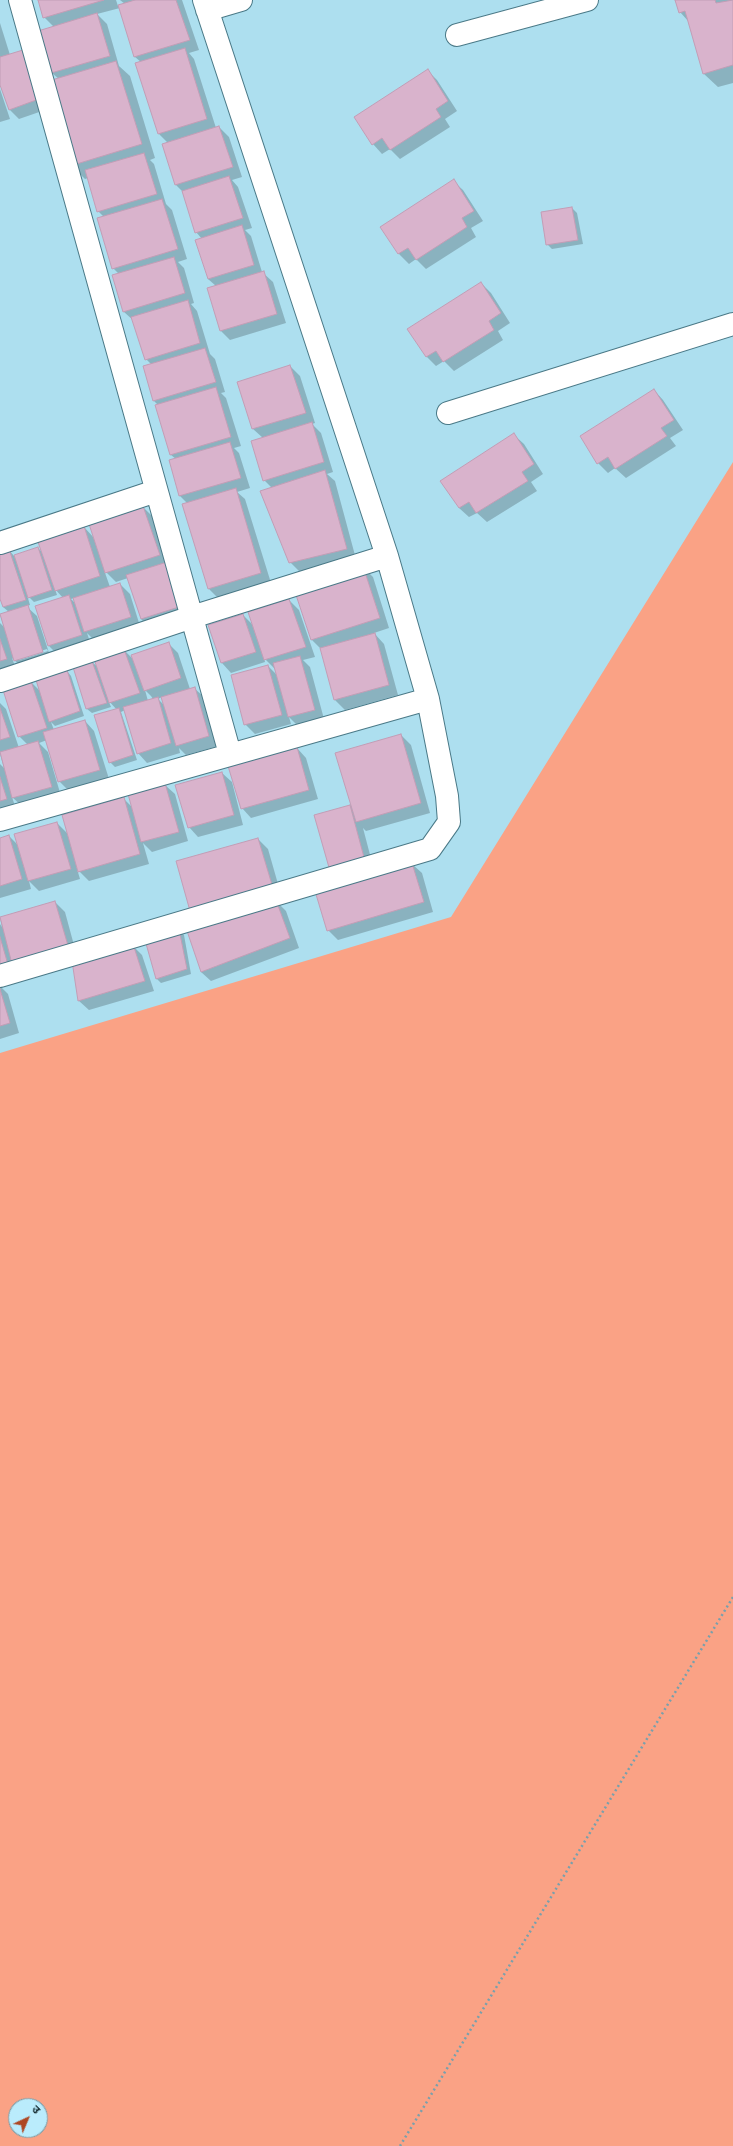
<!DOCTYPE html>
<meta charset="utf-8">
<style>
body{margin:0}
#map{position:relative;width:733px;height:2146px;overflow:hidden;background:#addfef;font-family:"Fira Sans Condensed","Noto Sans Devanagari",sans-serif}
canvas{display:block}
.north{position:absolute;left:8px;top:2098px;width:40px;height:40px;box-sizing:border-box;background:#baecfc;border:1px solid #749aa6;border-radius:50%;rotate:44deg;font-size:11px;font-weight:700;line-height:16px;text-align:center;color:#0c2025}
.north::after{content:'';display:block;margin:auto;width:14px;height:18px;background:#ae4722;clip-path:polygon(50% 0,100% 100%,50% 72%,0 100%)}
</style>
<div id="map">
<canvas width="733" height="2146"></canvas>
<div class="north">उ</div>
</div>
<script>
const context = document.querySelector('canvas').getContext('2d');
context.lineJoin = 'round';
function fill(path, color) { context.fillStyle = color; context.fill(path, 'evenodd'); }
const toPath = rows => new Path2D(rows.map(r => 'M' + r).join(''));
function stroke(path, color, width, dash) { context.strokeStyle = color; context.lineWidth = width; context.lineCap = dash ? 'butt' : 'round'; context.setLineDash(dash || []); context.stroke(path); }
fill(toPath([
 [733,462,733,2146,0,2146,0,1053,451,917],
 [16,2106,40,2106,40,2130,16,2130]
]), '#faa285');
fill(toPath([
 [39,0,116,0,118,6,125,4,120,0,182,0,199,50,189,53,194,59,216,128,219,127,229,137,242,177,232,180,238,187,252,228,245,230,251,236,262,272,273,282,286,323,230,340,221,331,216,286,208,279,202,239,196,232,183,192,176,185,163,145,168,143,159,134,141,62,135,57,120,8,97,14,107,24,119,66,130,76,155,158,150,160,154,164,166,204,172,210,187,259,178,262,184,268,194,303,191,304,197,311,210,354,215,359,225,392,221,393,226,398,241,446,234,448,239,453,250,488,237,492,245,499,271,583,219,599,209,589,183,505,188,504,180,496,170,461,176,459,171,455,156,406,158,405,154,401,144,367,152,365,146,359,134,321,124,312,119,274,113,268,104,217,98,211,88,178,85,179,71,165,59,79,52,73,40,31,54,27,44,17],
 [676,0,733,0,733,83,718,87,704,74,689,22,680,12],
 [0,23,10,55,48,109,19,119,9,109,0,82],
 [428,71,437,80,457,111,445,119,450,127,400,159,390,149,382,154,373,144],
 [0,89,10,119,0,122],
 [453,181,463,190,483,221,471,228,476,237,426,269,416,259,409,264,399,254,381,227],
 [572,208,577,213,583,244,552,249,547,244],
 [481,283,491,293,510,323,498,331,503,340,454,371,444,361,436,366,426,356],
 [290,366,300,376,315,423,312,424,321,433,333,472,327,474,335,481,356,559,300,572,290,562,272,488,264,480,263,438,253,429,238,383],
 [654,390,663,400,683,430,670,438,676,446,626,478,615,468,608,473,598,463],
 [514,435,524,444,543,474,531,482,537,491,487,522,477,513,469,517,459,508],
 [143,507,153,517,191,616,151,629,141,619,128,578,116,582,104,570,110,587,120,584,130,594,140,626,95,641,87,633,91,645,59,656,49,646,36,606,63,598,55,589,57,595,34,602,27,595,30,605,26,606,37,616,52,662,25,670,12,658,16,669,0,674,0,623,4,627,0,615,9,612,3,607,0,596,9,550,14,556,38,548,44,554,84,527,95,539],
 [74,598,76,604,71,599],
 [47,649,48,651,19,660,19,658],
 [363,567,373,577,389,628,374,633,384,644,398,695,345,710,335,700,321,649,312,640,295,590],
 [289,600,299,610,315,657,303,660,310,667,324,719,298,726,289,717,291,724,255,734,245,724,268,666,277,675,275,669,264,658,265,662,231,673,222,663,209,626,243,615,254,626],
 [168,643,178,653,190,689,194,688,204,697,218,746,186,755,179,748,180,753,147,763,138,753,125,710,121,712,137,760,115,767,110,762,117,710,108,700,111,707,92,713,87,709,92,662,99,668,124,650,134,660],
 [145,690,151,696,153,699,148,701],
 [162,697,164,705,158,699],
 [67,671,71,676,84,716,55,726,51,722,54,730,85,721,94,731,109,779,69,791,59,781,47,740,39,743,48,752,61,796,23,807,12,797,16,809,0,813,0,764,4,768,0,754,0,703,6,709,19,748,28,745,19,736,31,682,41,692],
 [401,735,411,745,430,813,366,831,363,828,374,870,315,816,352,805],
 [297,748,306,758,318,799,251,818,242,808],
 [222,773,232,782,243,825,198,837,189,827],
 [165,785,175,794,188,841,152,852,143,843,149,864,89,881,77,869,80,879,39,891,29,881,31,889,0,898,0,839,9,836,19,846,57,823,69,835,123,798,132,807],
 [258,839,268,849,282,898,191,910],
 [412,864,422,873,433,912,338,940,328,930],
 [276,901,286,911,299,948,211,981,201,972],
 [55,902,65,912,78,960,132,945,142,955,154,991,89,1010,79,1001,72,960,0,982,0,924,2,927,0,918],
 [179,930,184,935,191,974,161,983,156,978],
 [0,986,8,994,19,1033,0,1039]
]), '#0003');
const building = toPath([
 [38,0,104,0,43,18,38,0],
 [135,0,176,0,190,40,134,57,118,5,135,0],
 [675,0,715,0,716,3,733,0,733,65,703,74,685,11,679,13,675,0],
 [97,13,110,56,51,73,38,31,97,13],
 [185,48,207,119,158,134,135,63,185,48],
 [23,50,39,99,9,110,0,85,0,57,23,50],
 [116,61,142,144,70,166,45,82,116,61],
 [428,69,448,101,436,109,441,117,390,150,382,138,372,145,354,117,428,69],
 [219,126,233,167,175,185,162,144,219,126],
 [144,153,157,194,97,212,85,170,144,153],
 [229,176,243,218,195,233,182,191,229,176],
 [454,179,474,211,462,218,467,227,416,260,408,248,398,254,380,227,454,179],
 [162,199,178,249,112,269,97,218,162,199],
 [572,207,578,240,546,245,541,212,572,207],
 [242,225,254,265,208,279,195,240,242,225],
 [174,257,185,293,123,312,112,275,174,257],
 [264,271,277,314,220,331,207,288,264,271],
 [481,282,501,313,489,321,494,330,443,362,436,351,426,357,407,329,481,282],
 [188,300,200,343,145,360,131,317,188,300],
 [205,348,216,382,153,401,143,366,205,348],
 [290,365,306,413,252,429,237,382,290,365],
 [216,387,231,437,170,455,155,405,216,387],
 [654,389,674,420,661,428,667,436,615,469,608,457,597,464,580,436,654,389],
 [312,422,324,462,263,481,251,441,312,422],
 [514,433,534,464,522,472,528,481,476,513,469,502,459,508,440,481,514,433],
 [230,442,241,478,179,496,169,460,230,442],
 [325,470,347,549,289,563,260,491,325,470],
 [236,488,261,573,208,589,182,504,236,488],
 [143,506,160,555,105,573,89,524,143,506],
 [84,526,100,576,55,591,38,542,84,526],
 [38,547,52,590,28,598,14,555,38,547],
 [9,549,26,600,3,607,0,599,0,552,9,549],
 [167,562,182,606,141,619,126,575,167,562],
 [363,566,380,618,311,640,294,589,363,566],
 [120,583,131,617,84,632,73,598,120,583],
 [69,595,82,635,48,646,35,606,69,595],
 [289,599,306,647,264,660,248,612,289,599],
 [28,605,43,652,14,661,0,614,28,605],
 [243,614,256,652,221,663,208,625,243,614],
 [375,633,389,685,334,700,320,648,375,633],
 [0,639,7,659,0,661,0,639],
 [169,642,181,678,144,691,131,655,169,642],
 [124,649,140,693,109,703,94,659,124,649],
 [300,656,315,710,288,717,273,663,300,656],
 [92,661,107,703,86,709,73,667,92,661],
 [268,665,282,715,244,725,231,675,268,665],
 [67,670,80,711,49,722,36,680,67,670],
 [31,681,47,728,18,737,3,690,31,681],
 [195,687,209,736,176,746,161,697,195,687],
 [158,697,171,743,137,754,123,707,158,697],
 [0,708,10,737,0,740,0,708],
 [119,708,133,755,109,763,94,715,119,708],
 [85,720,100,770,58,782,43,732,85,720],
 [401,734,421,803,356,822,335,753,401,734],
 [38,741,52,787,12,798,0,752,38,741],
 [297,747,309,790,241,809,228,766,297,747],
 [222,772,234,815,188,828,175,785,222,772],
 [0,777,7,799,0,801,0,777],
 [165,783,179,832,141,842,128,794,165,783],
 [124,797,140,854,78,872,62,815,124,797],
 [350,805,365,861,330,871,314,815,350,805],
 [57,822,71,869,28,881,14,834,57,822],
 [9,835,22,879,0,886,0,838,9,835],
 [258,838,273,888,190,911,176,861,258,838],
 [412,863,424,902,327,931,315,891,412,863],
 [276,900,290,938,201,972,186,928,276,900],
 [55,901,69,949,12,964,0,917,55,901],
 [179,929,187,969,156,979,145,940,179,929],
 [0,937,9,968,0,970,0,937],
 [133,944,145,981,78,1001,72,961,133,944],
 [0,989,10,1023,0,1026,0,989]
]);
fill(building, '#d9b3cc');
stroke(building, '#c29db5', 1);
const minor = toPath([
 [20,0,230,754],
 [207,10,241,0],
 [457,35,587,0],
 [448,413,733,324],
 [0,543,156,491],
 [0,681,192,617,387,556],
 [0,820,428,699],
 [0,976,430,849,449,822,447,796,428,699,387,556,204,0]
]);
stroke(minor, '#4a7987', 24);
stroke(toPath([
 [400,2146,733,1597]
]), '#78a0ac', 2.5, [2, 3]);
stroke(minor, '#fff', 22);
</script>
